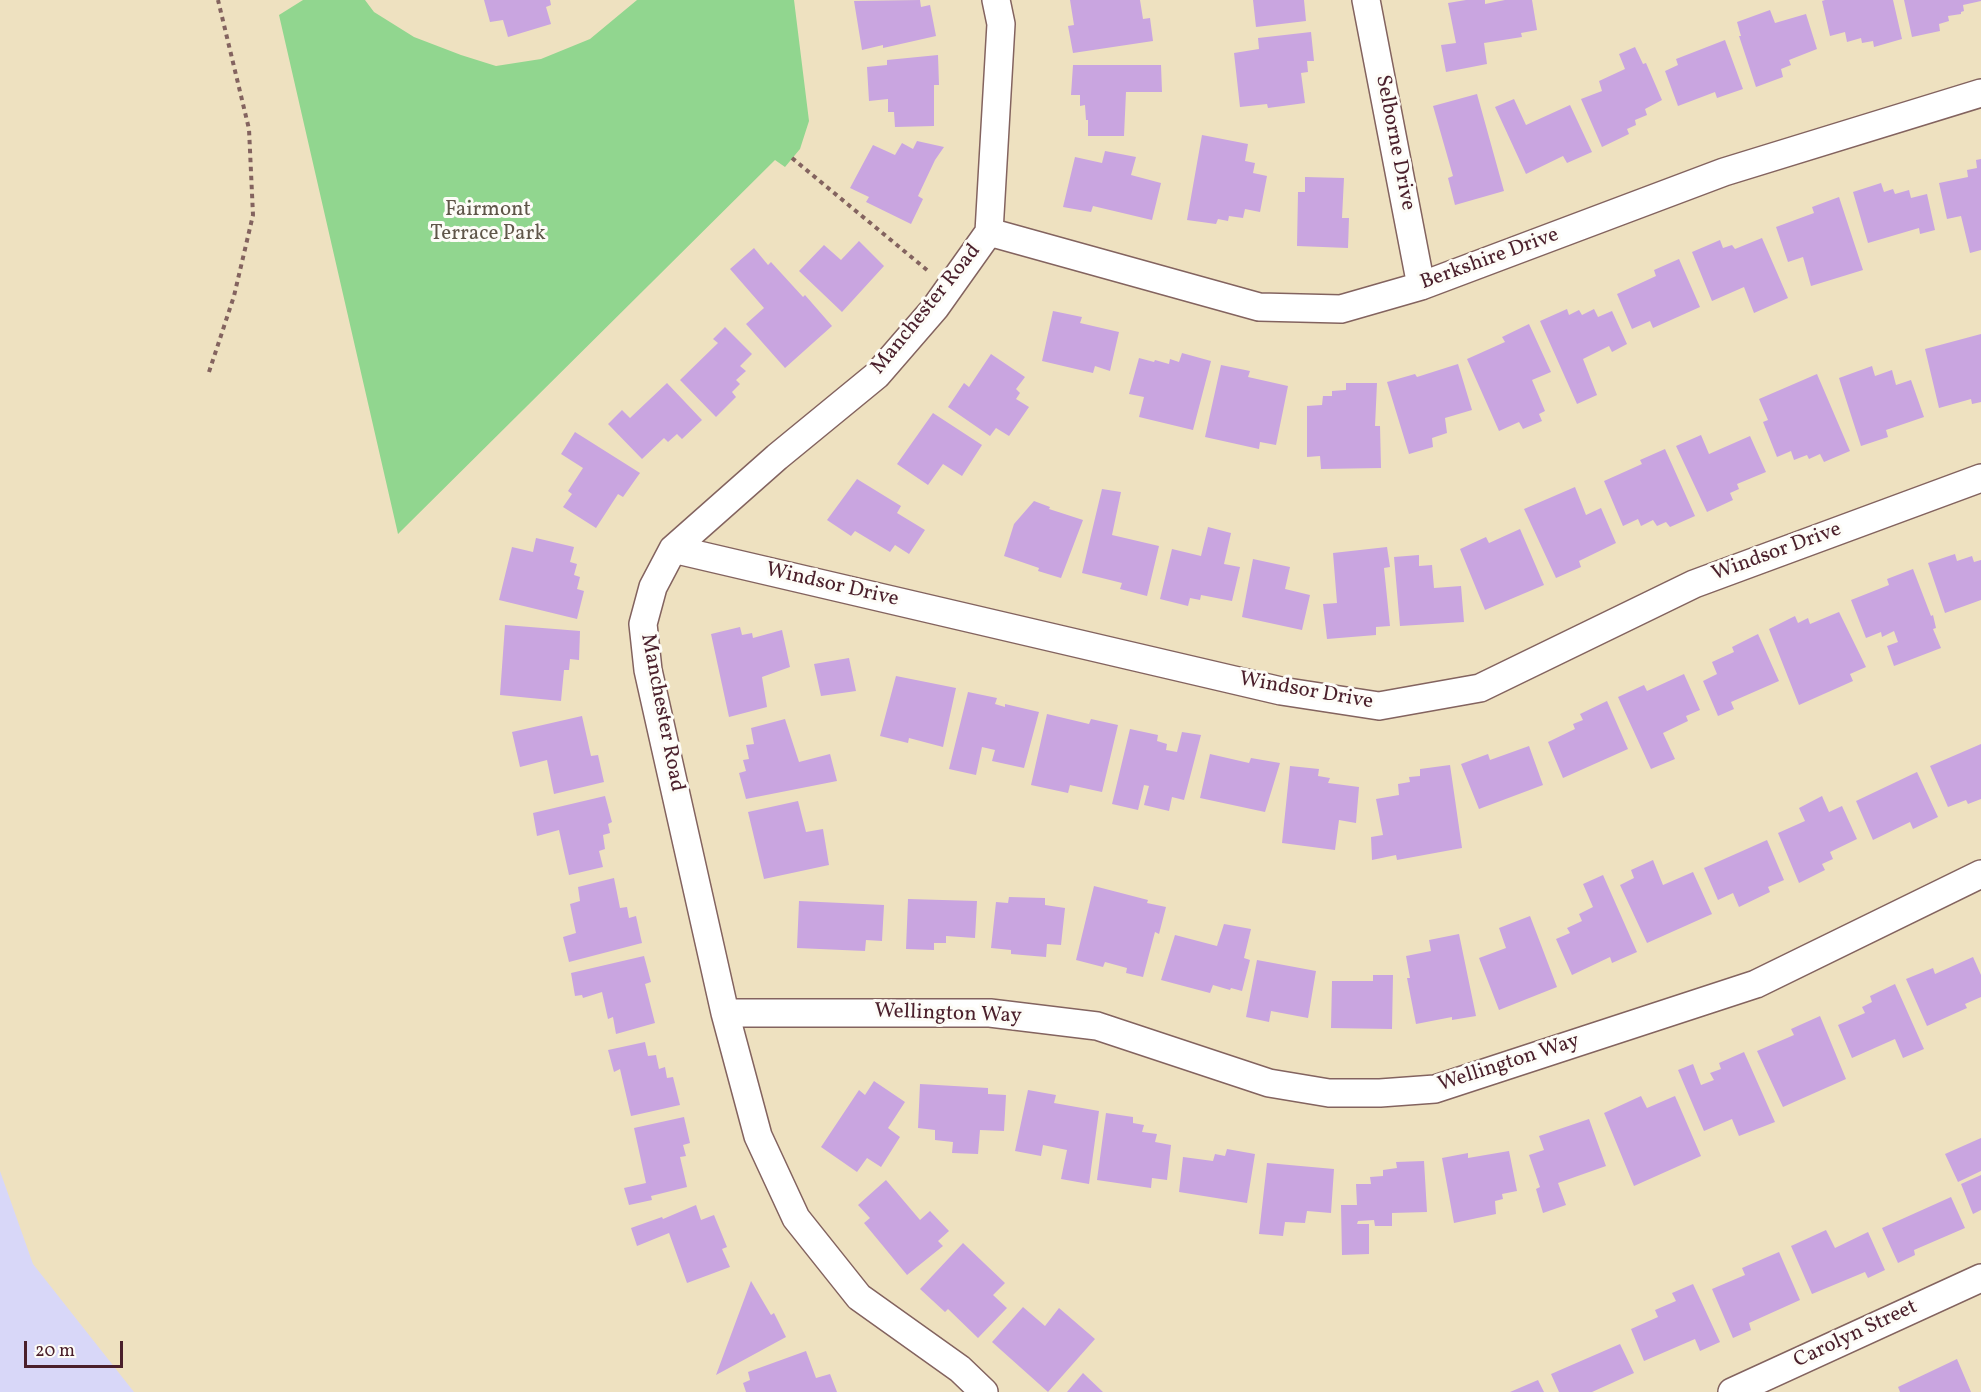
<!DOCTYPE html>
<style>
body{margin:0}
#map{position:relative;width:1981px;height:1392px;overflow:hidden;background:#eee1c0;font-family:Vollkorn,serif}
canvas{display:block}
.scale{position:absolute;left:24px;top:1341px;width:99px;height:27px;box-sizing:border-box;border:3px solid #4a1f2b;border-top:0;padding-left:8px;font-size:18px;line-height:21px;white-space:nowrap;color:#4a1f2b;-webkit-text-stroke:4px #fdfcf7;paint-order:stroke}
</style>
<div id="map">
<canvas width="1981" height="1392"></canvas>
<div class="scale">20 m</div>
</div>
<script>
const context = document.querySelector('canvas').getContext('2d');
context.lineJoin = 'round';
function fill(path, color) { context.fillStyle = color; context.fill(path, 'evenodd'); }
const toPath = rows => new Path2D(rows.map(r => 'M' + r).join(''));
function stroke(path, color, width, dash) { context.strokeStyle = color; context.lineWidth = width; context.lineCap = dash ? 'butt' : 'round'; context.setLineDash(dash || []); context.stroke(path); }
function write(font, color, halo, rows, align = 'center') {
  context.font = font + ' Vollkorn,serif'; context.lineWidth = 6; context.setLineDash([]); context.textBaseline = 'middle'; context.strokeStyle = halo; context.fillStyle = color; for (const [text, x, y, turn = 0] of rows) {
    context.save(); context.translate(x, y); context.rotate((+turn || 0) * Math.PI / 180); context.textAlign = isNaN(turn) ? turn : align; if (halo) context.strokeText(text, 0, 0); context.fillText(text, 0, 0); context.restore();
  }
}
fill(toPath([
 [0,1171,33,1264,134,1392,0,1392]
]), '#d8d7f8');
fill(toPath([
 [303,0,365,0,374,12,414,37,461,55,496,66,541,59,590,39,637,0,794,0,809,121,800,149,785,167,775,160,398,534,279,15]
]), '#91d68f');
fill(toPath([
 [484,0,550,0,551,5,546,7,551,24,508,37,503,20,490,22],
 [920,0,921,7,930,5,936,36,883,48,883,45,862,50,854,1],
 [1070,0,1140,0,1143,19,1150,18,1153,41,1073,53,1068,26,1074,25],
 [1253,0,1304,0,1306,21,1256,27],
 [1466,0,1485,0,1485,4,1505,0,1532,0,1537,30,1521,33,1522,37,1484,43,1487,64,1446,72,1441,45,1456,43,1448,3],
 [1825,0,1893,0,1902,39,1874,47,1873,41,1862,43,1861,38,1847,42,1845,32,1830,36,1822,1],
 [1904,0,1981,0,1981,1,1963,5,1964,11,1961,12,1961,14,1948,16,1949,21,1939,24,1940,31,1912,37],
 [1770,10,1775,23,1806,14,1817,49,1789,60,1791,65,1781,69,1783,77,1756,87,1739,36,1741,36,1737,22],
 [1311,32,1314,61,1307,61,1308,72,1301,73,1305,103,1268,108,1267,104,1240,107,1234,53,1259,49,1258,38],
 [1725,40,1743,89,1717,98,1715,92,1678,106,1665,71,1678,65,1676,59],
 [1635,47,1643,64,1646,63,1662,100,1645,109,1647,115,1635,120,1636,125,1627,129,1629,134,1602,147,1581,99,1602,91,1599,81,1625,69,1619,54],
 [938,55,939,85,934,85,934,126,895,127,894,112,888,112,888,99,869,101,867,67,887,65,887,60],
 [1073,65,1161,65,1162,92,1126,92,1124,136,1088,136,1088,120,1086,120,1085,105,1080,106,1080,95,1071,95],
 [1477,94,1504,191,1455,205,1448,178,1453,176,1433,106],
 [1514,99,1526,125,1570,105,1592,152,1567,163,1563,156,1526,174,1495,107],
 [1202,135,1248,144,1245,161,1255,163,1253,173,1267,176,1260,212,1245,209,1243,218,1229,216,1228,221,1218,219,1216,224,1187,220],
 [917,141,944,147,935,160,918,196,923,199,911,224,866,202,869,197,850,188,873,145,895,155,902,143,913,149],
 [1105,151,1136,157,1131,175,1161,183,1152,220,1093,206,1091,212,1063,207,1075,157,1102,163],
 [1981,159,1981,250,1970,253,1961,216,1947,219,1939,183,1968,177,1967,170,1977,168,1976,160],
 [1305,177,1344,178,1342,218,1349,218,1348,248,1297,246,1298,192,1305,192],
 [1881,183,1884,192,1893,189,1895,194,1909,190,1911,198,1927,194,1935,230,1920,234,1919,228,1868,243,1853,192],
 [1839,197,1863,270,1811,286,1803,257,1788,262,1776,227,1814,213,1812,207],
 [1762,238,1788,298,1754,313,1744,287,1712,301,1692,252,1720,240,1723,248,1732,245,1735,249],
 [859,241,884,266,842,312,799,271,824,245,841,260],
 [754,248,768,265,771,262,803,297,805,295,832,326,785,368,746,324,764,308,730,269],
 [1679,259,1700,307,1653,328,1650,321,1632,329,1617,294,1656,276,1654,270],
 [1567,309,1569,315,1579,310,1582,315,1594,309,1598,317,1612,311,1627,344,1612,352,1609,346,1583,359,1597,395,1577,404,1540,321],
 [1053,311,1082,317,1080,323,1119,332,1110,371,1095,366,1093,373,1042,361],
 [1529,324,1551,372,1532,380,1545,411,1539,414,1542,421,1523,429,1519,422,1499,431,1467,359,1505,342,1502,337],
 [725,327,752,354,740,366,746,371,736,380,740,384,732,392,736,397,716,417,680,380,718,343,713,339],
 [1981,334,1981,402,1972,404,1971,399,1939,408,1925,349],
 [1182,353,1211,361,1193,430,1139,417,1144,397,1129,394,1139,358,1154,362,1155,360,1169,364,1170,359,1179,362],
 [991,354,1025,377,1016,389,1020,393,1016,399,1029,407,1009,436,996,428,990,436,948,407,964,383,969,387],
 [1458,364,1472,410,1445,418,1447,433,1432,438,1433,447,1409,454,1387,382,1415,374,1417,377],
 [1221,365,1250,371,1248,377,1288,386,1276,445,1260,442,1259,449,1205,437],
 [1872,366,1875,376,1892,370,1896,385,1911,380,1924,417,1886,430,1888,437,1861,446,1839,378],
 [1817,374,1850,451,1824,462,1820,454,1809,459,1807,455,1794,460,1791,451,1777,457,1763,422,1768,420,1759,399],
 [667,383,702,420,682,439,677,434,668,442,664,438,642,459,608,424,622,410,630,418],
 [1346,383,1377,383,1375,426,1380,426,1381,468,1321,469,1320,456,1307,457,1307,406,1322,405,1323,396,1332,396,1332,391,1346,390],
 [933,413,982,445,962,476,943,464,928,485,897,464],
 [575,432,640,473,623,497,618,494,596,528,563,507,572,494,568,491,583,468,561,454],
 [1701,435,1709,454,1750,436,1766,472,1737,484,1739,489,1730,493,1733,500,1707,512,1676,446],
 [1665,449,1695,516,1670,527,1666,522,1657,526,1653,520,1641,526,1638,519,1623,526,1604,481,1642,464,1640,460],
 [857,479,901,506,897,513,925,530,909,554,895,545,890,552,855,531,851,536,827,520],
 [1575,487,1586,515,1601,508,1616,543,1579,561,1581,567,1556,578,1524,509],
 [1102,489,1121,492,1112,535,1159,546,1147,596,1120,589,1122,583,1082,573],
 [1034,501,1050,507,1049,509,1083,520,1061,578,1038,571,1039,568,1004,556,1014,524],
 [1208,527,1231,533,1224,564,1240,567,1232,601,1201,595,1200,600,1190,598,1188,606,1160,599,1172,549,1201,556],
 [1520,529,1544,585,1485,610,1460,549,1486,537,1489,543],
 [536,538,574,547,570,562,577,564,574,575,580,577,577,589,584,591,577,619,499,600,512,547,533,552],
 [1387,547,1390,567,1384,568,1390,626,1376,627,1376,635,1327,639,1323,604,1337,603,1333,553],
 [1955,554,1957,561,1972,556,1974,562,1981,560,1981,600,1945,613,1928,563],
 [1419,555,1419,566,1432,565,1434,588,1461,586,1464,622,1400,626,1394,557],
 [1253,559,1290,567,1285,589,1310,595,1302,630,1242,617],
 [1913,569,1931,616,1933,615,1936,628,1933,629,1941,648,1894,666,1887,646,1898,642,1894,631,1882,637,1881,632,1866,638,1851,600,1889,585,1887,579],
 [1839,612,1866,667,1850,674,1853,681,1799,705,1769,629,1795,616,1798,623,1808,618,1810,624],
 [505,625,580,631,579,660,570,659,569,670,564,670,561,701,500,695],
 [740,627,742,635,752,633,753,638,782,630,790,667,762,677,767,707,729,717,711,634],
 [1758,634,1779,681,1731,702,1734,709,1718,716,1703,681,1717,674,1712,662,1734,652,1732,647],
 [849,658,856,691,821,696,814,664],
 [1684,674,1700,710,1686,716,1688,721,1663,733,1675,759,1651,769,1618,697,1644,685,1647,691],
 [896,676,956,688,943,747,909,738,908,743,880,736],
 [968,692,997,698,995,704,1005,707,1005,704,1039,712,1024,768,992,761,995,750,982,747,976,775,949,769],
 [1607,701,1628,749,1563,778,1548,742,1575,729,1573,724,1583,720,1580,714],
 [1047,714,1089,724,1091,719,1118,725,1102,792,1070,785,1068,793,1031,785],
 [582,716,591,756,598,755,604,782,554,794,547,760,520,767,512,732],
 [785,719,799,762,830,754,837,781,746,799,739,773,746,771,743,760,749,759,746,745,754,744,751,728],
 [1130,729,1158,735,1157,741,1167,744,1166,750,1177,752,1182,732,1201,735,1184,800,1172,797,1169,811,1144,805,1149,786,1144,785,1138,810,1112,804],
 [1981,744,1981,799,1968,804,1966,800,1948,807,1930,766],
 [1529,746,1543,785,1479,809,1461,764,1488,754,1490,760],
 [1210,754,1249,763,1251,758,1280,763,1265,812,1200,798],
 [1450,765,1462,848,1397,860,1396,855,1372,860,1371,837,1383,835,1376,799,1399,795,1398,784,1410,782,1409,777,1420,776,1420,769],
 [1290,766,1319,769,1318,776,1330,778,1328,783,1359,787,1356,823,1339,820,1335,850,1282,843],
 [1917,772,1938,817,1913,829,1910,822,1873,840,1856,801],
 [605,796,612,822,608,824,610,833,603,835,605,849,599,851,603,867,569,875,559,830,537,836,533,813],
 [1822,796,1829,812,1842,806,1857,839,1830,852,1833,859,1822,864,1825,870,1799,883,1778,833,1805,821,1799,808],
 [798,801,806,832,823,829,829,865,764,879,748,812],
 [1767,840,1784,880,1768,887,1770,892,1739,907,1733,893,1718,900,1704,868],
 [1653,860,1663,885,1693,872,1712,914,1647,943,1620,885,1634,878,1631,870],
 [1603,875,1637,952,1612,963,1610,957,1572,975,1556,939,1570,933,1567,928,1582,921,1579,914,1593,907,1583,884],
 [614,878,620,908,627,907,629,918,636,916,642,943,569,962,563,937,576,933,570,904,580,901,578,887],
 [1094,886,1148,900,1147,903,1166,907,1159,934,1155,932,1143,977,1126,973,1127,968,1105,962,1103,967,1076,960],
 [1009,897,1045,898,1045,905,1065,908,1061,945,1047,944,1046,957,1011,954,1011,950,991,948,996,902,1008,903],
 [908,899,977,901,975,938,946,936,946,943,934,943,934,950,906,949],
 [799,901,884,905,882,941,866,940,865,951,797,948],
 [1530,916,1557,987,1499,1010,1479,958,1506,948,1499,928],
 [1224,924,1251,929,1244,958,1250,960,1242,991,1231,988,1230,990,1213,985,1210,993,1161,980,1175,935,1217,946],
 [1459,934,1476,1016,1452,1020,1452,1017,1416,1024,1407,978,1410,978,1406,956,1431,951,1429,940],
 [644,956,651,982,645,984,655,1023,616,1034,613,1017,608,1019,602,992,583,998,582,995,575,996,571,973],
 [1973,957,1981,975,1981,997,1965,1004,1967,1008,1927,1026,1906,979,1933,968,1935,974],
 [1257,960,1316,971,1308,1018,1271,1011,1269,1022,1246,1017],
 [1373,975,1393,975,1392,1029,1331,1028,1332,981,1373,981],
 [1895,984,1924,1049,1903,1058,1895,1039,1852,1058,1838,1025,1865,1013,1862,1007,1872,1002,1870,996],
 [1820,1016,1846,1079,1783,1107,1757,1051,1794,1035,1791,1029],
 [645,1042,648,1056,656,1055,659,1069,665,1067,667,1078,673,1077,680,1105,631,1116,620,1069,614,1072,608,1050],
 [1744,1052,1775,1122,1739,1136,1732,1119,1704,1131,1678,1070,1693,1064,1701,1085,1714,1080,1710,1073,1721,1069,1719,1063],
 [874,1081,905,1102,888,1128,900,1137,881,1167,867,1158,857,1172,821,1147,859,1090,865,1095],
 [920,1084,988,1088,988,1094,1006,1095,1004,1131,980,1130,978,1154,952,1153,953,1142,935,1140,935,1130,918,1128],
 [1028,1090,1056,1095,1054,1103,1099,1111,1089,1184,1061,1179,1067,1150,1043,1145,1041,1156,1015,1151],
 [1641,1096,1647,1108,1675,1096,1701,1156,1634,1186,1604,1113],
 [1106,1113,1133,1117,1133,1123,1144,1125,1142,1132,1157,1134,1155,1142,1171,1145,1167,1180,1152,1178,1151,1188,1097,1180],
 [684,1117,690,1143,683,1145,686,1156,680,1157,687,1187,651,1196,652,1200,629,1205,624,1188,646,1183,634,1128],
 [1589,1119,1606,1166,1558,1183,1566,1205,1543,1213,1536,1189,1540,1187,1529,1155,1544,1150,1539,1136],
 [1981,1138,1981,1171,1958,1182,1945,1154],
 [1227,1149,1255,1154,1247,1203,1179,1192,1183,1157,1213,1161,1215,1154,1225,1156],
 [1509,1151,1517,1191,1502,1194,1503,1199,1495,1201,1496,1214,1454,1223,1442,1158,1468,1153,1468,1158],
 [1424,1161,1427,1212,1392,1213,1392,1226,1375,1226,1374,1220,1358,1221,1357,1224,1369,1224,1369,1254,1342,1255,1341,1205,1357,1205,1356,1184,1371,1184,1370,1177,1383,1176,1383,1170,1397,1168,1396,1162],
 [1267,1163,1334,1169,1331,1213,1307,1211,1305,1223,1285,1222,1283,1236,1259,1234],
 [1981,1175,1981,1210,1973,1214,1961,1184],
 [886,1180,920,1220,930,1211,949,1231,938,1241,943,1246,907,1275,864,1223,870,1218,858,1205],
 [1951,1197,1965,1228,1914,1250,1915,1255,1898,1263,1882,1228],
 [696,1205,701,1220,714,1215,727,1247,722,1249,730,1267,687,1283,669,1233,637,1246,631,1228,662,1217,663,1219],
 [1826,1230,1835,1248,1868,1232,1885,1270,1868,1278,1865,1272,1812,1294,1791,1246],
 [963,1243,1005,1283,993,1295,1007,1308,978,1338,948,1309,945,1312,920,1289],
 [1779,1252,1800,1300,1749,1323,1751,1330,1733,1338,1712,1289,1745,1275,1742,1268],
 [751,1281,771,1315,774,1313,786,1337,716,1375],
 [1693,1284,1720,1342,1700,1351,1695,1339,1644,1361,1631,1329,1658,1317,1655,1310,1676,1301,1672,1293],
 [1023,1307,1045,1326,1059,1308,1095,1339,1048,1392,992,1342],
 [1620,1344,1634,1373,1592,1392,1559,1392,1551,1374],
 [806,1351,816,1378,830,1374,837,1392,746,1392,743,1383,750,1380,748,1372],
 [1957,1359,1971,1392,1900,1392,1898,1387],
 [1083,1373,1103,1392,1067,1392],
 [1538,1380,1544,1392,1510,1392]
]), '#c9a5e0');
const minor = toPath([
 [1366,0,1421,286],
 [989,232,1259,307,1341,309,1421,286,1724,172,1981,93],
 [673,549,1281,691,1379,706,1480,688,1694,584,1981,478],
 [725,1013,990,1013,1097,1026,1269,1083,1329,1093,1380,1093,1435,1089,1756,984,1981,874],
 [984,1392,960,1369,859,1297,796,1218,758,1136,725,1013,648,670,643,624,653,587,673,549,777,457,877,375,935,308,989,232,1001,24,996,0],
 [1732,1392,1981,1278]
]);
stroke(minor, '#83635f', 30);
stroke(toPath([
 [792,158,927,270],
 [209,372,234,296,253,215,249,129,218,0]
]), '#83635f', 4, [4.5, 4.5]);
stroke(minor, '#fff', 27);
write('21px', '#4a1f2b', '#fdfcf7', [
 ["Selborne Drive",1394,143,79],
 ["Berkshire Drive",1490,260,-20],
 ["Manchester Road",927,310,-51],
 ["Windsor Drive",1777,553,-20],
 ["Windsor Drive",832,586,13],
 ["Windsor Drive",1306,692,10],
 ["Manchester Road",661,713,79],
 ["Wellington Way",948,1015,2],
 ["Wellington Way",1509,1064,-18],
 ["Carolyn Street",1856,1335,-25]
]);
write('21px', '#5f5649', '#fdfcf7', [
 ["Fairmont",488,211],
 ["Terrace Park",488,235]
]);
</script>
